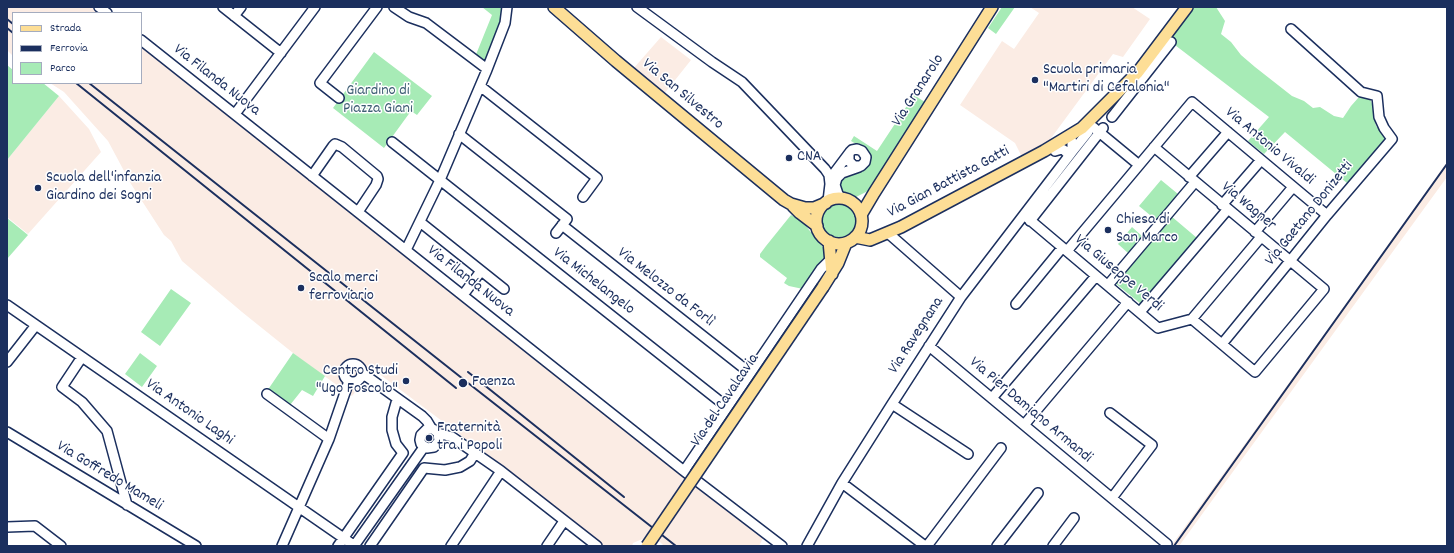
<!DOCTYPE html>
<meta charset="utf-8">
<style>
body{margin:0}
#map{position:relative;width:1454px;height:553px;overflow:hidden;background:#fff;font-family:Dekko,sans-serif}
canvas{display:block}
.frame{position:absolute;inset:0;border:8px solid #1b2f5e;pointer-events:none}
.legend{position:absolute;left:12px;top:12px;width:130px;height:72px;box-sizing:border-box;background:#fff;border:1px solid #a4acbf;margin:0;padding:5px 7px;list-style:none;font-size:12px;color:#1b2f5e}
.legend li{display:flex;align-items:center;gap:8px;height:20px}
.legend b{width:20px;border:1px solid #a4acbf}
</style>
<div id="map">
<canvas width="1454" height="553"></canvas>
<div class="frame"></div>
<ul class="legend">
<li><b style="height:5px;background:#fdde96"></b>Strada</li>
<li><b style="height:5px;background:#1b2f5e"></b>Ferrovia</li>
<li><b style="height:11px;background:#a7ebb6"></b>Parco</li>
</ul>
</div>
<script>
const context = document.querySelector('canvas').getContext('2d');
context.lineJoin = 'round';
function fill(path, color) { context.fillStyle = color; context.fill(path, 'evenodd'); }
const toPath = rows => new Path2D(rows.map(r => 'M' + r).join(''));
function stroke(path, color, width, dash) { context.strokeStyle = color; context.lineWidth = width; context.lineCap = dash ? 'butt' : 'round'; context.setLineDash(dash || []); context.stroke(path); }
function write(font, color, halo, rows, align = 'center') {
  context.font = font + ' Dekko,sans-serif'; context.lineWidth = 3; context.setLineDash([]); context.textBaseline = 'middle'; context.strokeStyle = halo; context.fillStyle = color; for (const [text, x, y, turn = 0] of rows) {
    context.save(); context.translate(x, y); context.rotate((+turn || 0) * Math.PI / 180); context.textAlign = isNaN(turn) ? turn : align; if (halo) context.strokeText(text, 0, 0); context.fillText(text, 0, 0); context.restore();
  }
}
fill(toPath([
 [7,7,95,7,103,13,13,13,13,56,7,50],
 [1030,7,1132,7,1150,19,1123,57,1113,54,1046,145,1022,157,1015,143,960,105,1002,41,1014,49,1039,13],
 [661,37,691,60,664,94,633,69],
 [141,44,175,70,213,103,350,210,764,536,759,546,664,546,660,542,645,538,633,543,632,546,602,546,506,469,374,370,352,396,298,357,242,312,182,261,171,241,164,235,131,184,108,141,64,92,50,83,141,83],
 [59,96,89,129,101,152,28,234,7,217,7,160],
 [1447,162,1447,177,1179,546,1171,546,1307,358]
]), '#fbece4');
fill(toPath([
 [482,7,502,7,502,9,501,22,483,64,475,57,492,15],
 [1002,7,1015,7,996,34,988,28],
 [1191,7,1216,7,1225,21,1221,34,1231,42,1241,55,1255,67,1292,96,1304,101,1313,108,1320,107,1334,116,1343,118,1351,106,1359,97,1370,99,1372,104,1374,117,1376,126,1383,134,1385,139,1347,183,1285,132,1264,154,1248,141,1269,117,1171,42,1184,15],
 [374,52,432,96,417,115,411,111,384,148,333,108],
 [7,65,13,70,13,83,43,83,59,96,7,160],
 [914,95,928,104,870,190,856,197,846,196,842,193,838,188,839,179,864,166,861,147,851,141,854,136,877,151],
 [1161,180,1178,194,1156,220,1139,206],
 '822 221a17 17 0 1 1 34 0a17 17 0 1 1-34 0Z',
 [791,215,802,221,825,250,824,257,803,289,789,286,784,283,787,278,760,257,760,254,766,246],
 [1171,216,1197,238,1141,304,1115,283],
 [7,218,28,235,7,259],
 [1132,227,1142,236,1128,253,1118,244],
 [171,289,191,303,160,346,141,332],
 [140,353,157,366,142,387,125,374],
 [293,353,325,376,313,396,302,390,290,405,267,391]
]), '#a7ebb6');
const minor = toPath([
 [99,7,107,13],
 [223,7,281,53],
 [394,7,409,17,426,23,487,69],
 [637,7,712,62,742,82,825,169,829,175,830,184,828,201],
 [234,16,241,7],
 [141,40,684,471,782,546],
 [480,86,597,178,583,197],
 [339,98,320,83,377,7],
 [235,114,315,7],
 [1112,117,1171,42],
 [1093,127,1139,165],
 [459,134,567,219,556,233],
 [392,142,727,407],
 [1055,151,1062,149,1064,150,1069,155],
 [1072,152,1088,132],
 [312,176,333,146,335,144,342,147,377,176,378,179,376,185,358,212],
 [1189,177,1228,132],
 [830,183,832,176,850,152,852,150,857,149,862,151,866,157,865,162,861,166,854,166,849,161,849,154],
 [846,199,841,198,838,194,835,185,837,178,842,173,859,167],
 [1222,205,1261,160],
 [1024,215,1158,328,1192,319,1255,372,1324,289,1154,147],
 [1030,221,1103,128],
 [420,222,504,289],
 [562,225,750,373],
 [1255,232,1293,187],
 [888,233,961,297],
 [406,250,440,180,486,72,505,23,507,7],
 [1067,251,1192,102,1327,215],
 [1108,285,1195,182],
 [463,295,481,271],
 [1016,304,1062,248],
 [7,305,355,546],
 [1140,312,1228,209],
 [1192,319,1261,237],
 [1222,344,1290,261,1327,215,1392,139,1384,128,1379,117,1377,96,1361,92,1291,29],
 [929,346,1167,544],
 [82,357,62,387,82,402,107,431,127,505],
 [7,362,36,325],
 '344 373a9 9 0 1 1 18 0a9 9 0 1 1-18 0Z',
 [362,373,422,416,427,421,430,426,430,429],
 [267,394,329,439],
 [992,398,1096,276],
 [892,404,968,454],
 [1110,413,1152,445,1112,498],
 [1024,425,1128,302],
 [7,432,196,546],
 [438,433,439,441,434,447,427,448,421,444,420,440,421,435,427,429,433,429,438,433,452,437,501,471,597,546],
 [684,471,821,269,831,259],
 [842,483,925,546],
 [7,527,35,526,61,546],
 [282,546,329,439,349,381],
 [338,546,403,453,396,444,392,430,392,417,396,403,399,400],
 [354,546,424,447],
 [370,546,424,468,445,470,460,467,470,461,475,453],
 [451,546,501,471],
 [547,546,564,521],
 [807,546,842,483,892,404,961,297,1072,152,1072,142,1070,136],
 [927,546,1001,448],
 [997,546,1038,493],
 [1053,546,1074,518]
]);
const major = toPath([
 [554,7,616,61,784,200,791,204,805,208,814,208,826,203],
 '816 221a23 23 0 1 1 46 0a23 23 0 1 1-46 0Z',
 [793,206,800,213,817,226],
 [861,215,874,193,992,7],
 [855,237,870,240,901,227,1044,151,1082,128,1138,72,1187,7],
 [829,241,832,274],
 [823,287,838,263,846,243]
]);
stroke(minor, '#1b2f5e', 12);
stroke(major, '#1b2f5e', 14);
stroke(minor, '#fff', 9);
stroke(major, '#fdde96', 11);
stroke(toPath([
 [7,19,13,24],
 [7,28,13,33],
 [76,83,456,388],
 [89,83,463,379,676,546],
 [468,372,624,497],
 [1174,546,1447,164]
]), '#1b2f5e', 2);
const majorBridge = toPath([
 [647,546,823,287]
]);
stroke(majorBridge, '#1b2f5e', 14, []);
stroke(majorBridge, '#fdde96', 11);
for (const [x, y, r, color] of [
 [1035,80,4,"#1b2f5e"],
 [789,158,4,"#1b2f5e"],
 [38,188,4,"#1b2f5e"],
 [1108,230,4,"#1b2f5e"],
 [301,288,4,"#1b2f5e"],
 [406,381,4,"#1b2f5e"],
 [463,383,5,"#1b2f5e"],
 [429,438,4,"#1b2f5e"]
]) { const dot = new Path2D(); dot.arc(x, y, r, 0, 2 * Math.PI); context.fillStyle = color; context.fill(dot); stroke(dot, '#fff', 1.5); }
write('16px', '#1b2f5e', '#fff', [
 ["Scuola primaria",1043,71],
 ["\"Martiri di Cefalonia\"",1043,89],
 ["CNA",797,158],
 ["Scuola dell'infanzia",46,179],
 ["Giardino dei Sogni",46,197],
 ["Chiesa di",1116,221],
 ["San Marco",1116,239],
 ["Scalo merci",309,279],
 ["ferroviario",309,297],
 ["Centro Studi",398,372,"right"],
 ["\"Ugo Foscolo\"",398,390,"right"],
 ["Faenza",472,383],
 ["Fraternità",437,429],
 ["tra i Popoli",437,447]
], 'left');
write('16px', '#1b2f5e', '#fff', [
 ["Via Filanda Nuova",216,81,38],
 ["Via Granarolo",919,91,-57],
 ["Via San Silvestro",682,95,40],
 ["Via Antonio Vivaldi",1269,147,40],
 ["Via Gian Battista Gatti",949,183,-28],
 ["Via Wagner",1248,207,40],
 ["Via Gaetano Donizetti",1310,214,-51],
 ["Via Giuseppe Verdi",1118,274,40],
 ["Via Filanda Nuova",470,282,38],
 ["Via Michelangelo",593,282,38],
 ["Via Melozzo da Forlì",665,288,38],
 ["Via Ravegnana",917,336,-57],
 ["Via del Cavalcavia",726,401,-56],
 ["Via Pier Damiano Armandi",1030,411,40],
 ["Via Antonio Laghi",189,413,35],
 ["Via Goffredo Mameli",109,477,31]
]);
write('16px', '#3e5e74', '#fff', [
 ["Giardino di",378,92],
 ["Piazza Giani",378,110]
]);
</script>
